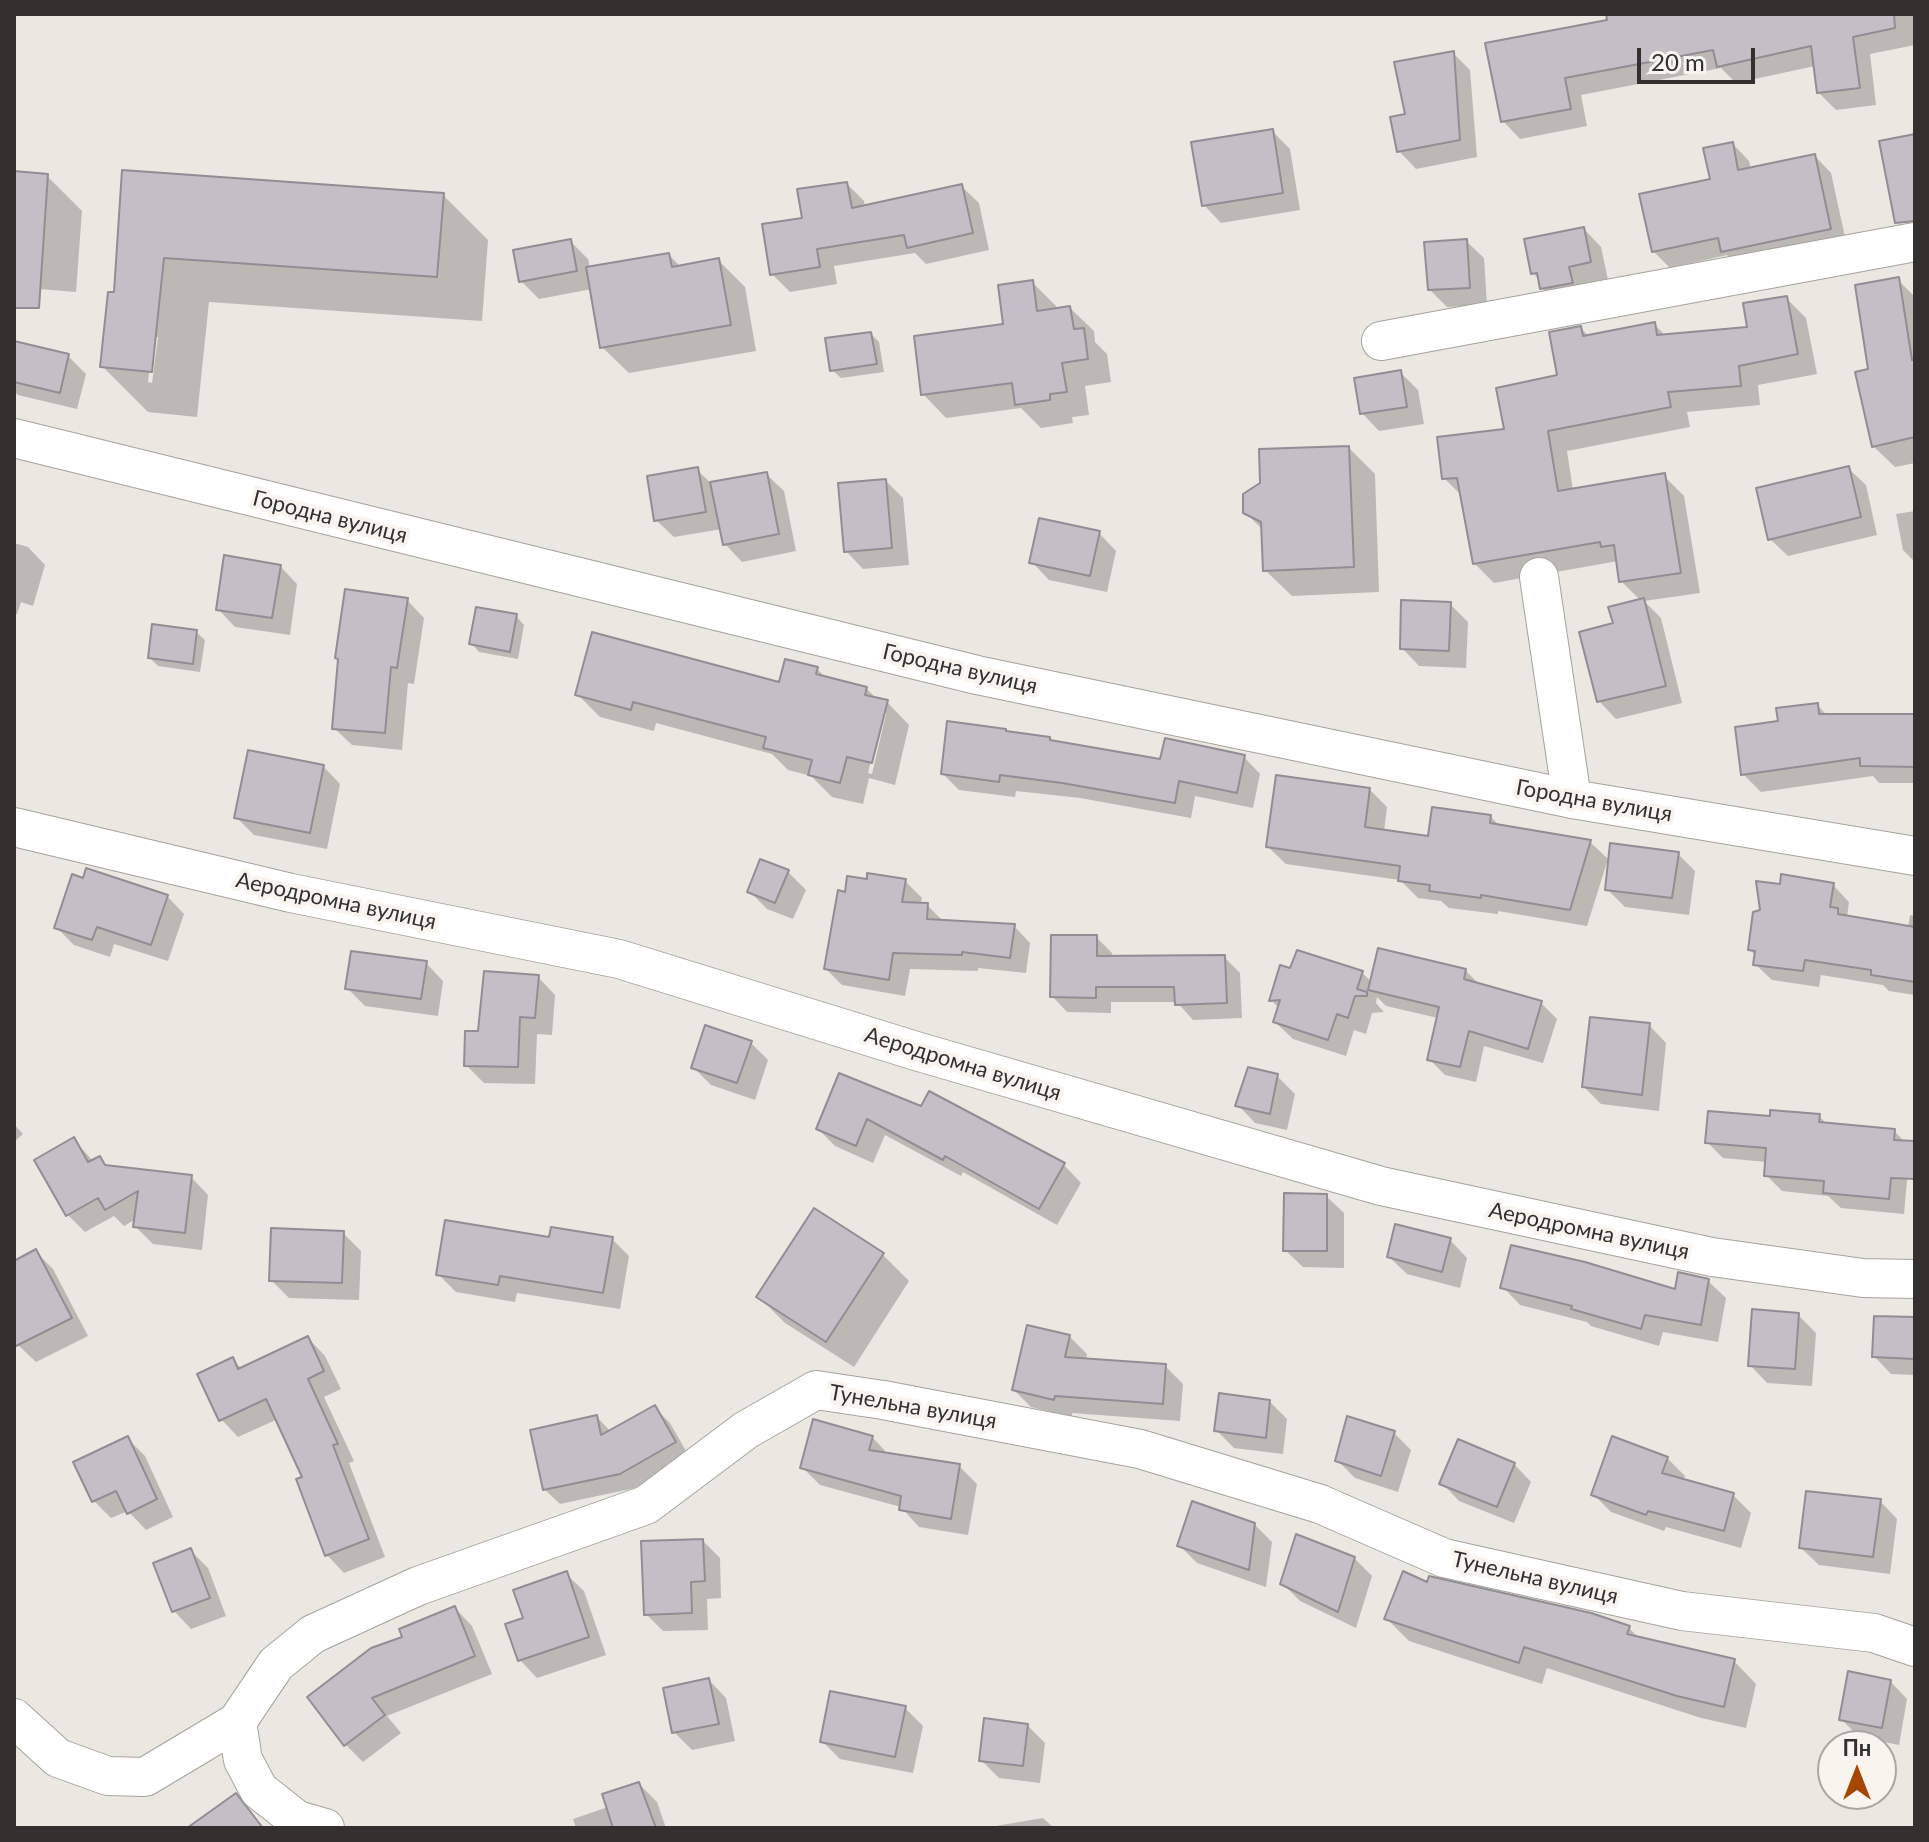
<!DOCTYPE html>
<meta charset="utf-8">
<style>
body{margin:0}
#map{position:relative;width:1929px;height:1842px;overflow:hidden;background:#ebe8e1;font-family:Lato,sans-serif}
canvas{display:block}
.frame{position:absolute;inset:0;border:16px solid #33312f;pointer-events:none}
.north{position:absolute;left:1817px;top:1730px;width:80px;height:80px;box-sizing:border-box;background:#f9f5ee;border:2px solid #aaa7a2;border-radius:50%;rotate:0deg;font-size:22px;font-weight:700;line-height:32px;text-align:center;color:#33312f}
.north::after{content:'';display:block;margin:auto;width:28px;height:36px;background:#a74602;clip-path:polygon(50% 0,100% 100%,50% 72%,0 100%)}
.scale{position:absolute;left:1637px;top:48px;width:118px;height:36px;box-sizing:border-box;border:4px solid #33312f;border-top:0;padding-left:10px;font-size:24px;line-height:28px;white-space:nowrap;color:#33312f;-webkit-text-stroke:6px #f9f5ee;paint-order:stroke}
</style>
<div id="map">
<canvas width="1929" height="1842"></canvas>
<div class="frame"></div>
<div class="north">Пн</div>
<div class="scale">20 m</div>
</div>
<script>
const context = document.querySelector('canvas').getContext('2d');
context.lineJoin = 'round';
function fill(path, color) { context.fillStyle = color; context.fill(path, 'evenodd'); }
const toPath = rows => new Path2D(rows.map(r => 'M' + r).join(''));
function stroke(path, color, width, dash) { context.strokeStyle = color; context.lineWidth = width; context.lineCap = dash ? 'butt' : 'round'; context.setLineDash(dash || []); context.stroke(path); }
function write(font, color, halo, rows, align = 'center') {
  context.font = font + ' Lato,sans-serif'; context.lineWidth = 8; context.setLineDash([]); context.textBaseline = 'middle'; context.strokeStyle = halo; context.fillStyle = color; for (const [text, x, y, turn = 0] of rows) {
    context.save(); context.translate(x, y); context.rotate((+turn || 0) * Math.PI / 180); context.textAlign = isNaN(turn) ? turn : align; if (halo) context.strokeText(text, 0, 0); context.fillText(text, 0, 0); context.restore();
  }
}
fill(toPath([
 [1636,14,1915,14,1915,45,1870,54,1876,105,1836,110,1818,92,1815,66,1736,83,1721,68,1581,95,1587,126,1520,139,1503,121,1487,44],
 [1453,53,1470,70,1477,157,1416,169,1399,151,1407,116],
 [1272,131,1290,149,1300,210,1221,223,1204,205],
 [1733,144,1749,161,1751,169,1815,156,1831,173,1847,246,1739,268,1727,255,1670,268,1653,251,1712,181],
 [14,173,47,176,82,211,76,292,14,287],
 [124,173,443,195,488,240,482,321,209,302,197,417,148,412,102,366,116,295],
 [153,337,158,337,152,383,148,382],
 [847,184,864,201,865,207,961,186,979,203,989,250,926,264,915,253,834,266,837,284,790,292,772,274,804,219],
 [1584,229,1601,247,1608,280,1586,284,1560,306,1542,288,1540,280,1533,273],
 [570,241,588,259,590,268,669,255,681,267,718,260,745,287,756,351,629,373,602,347,592,289,539,299,521,281],
 [1466,241,1484,258,1487,305,1447,307,1430,290],
 [1898,280,1915,297,1915,463,1895,467,1873,446,1870,371],
 [1032,282,1056,306,1057,310,1070,308,1094,331,1095,342,1107,354,1111,382,1085,386,1089,415,1072,417,1073,423,1041,428,1021,408,946,418,923,394,1006,326],
 [1786,298,1806,318,1817,374,1758,385,1760,405,1687,412,1690,427,1567,451,1573,490,1664,476,1684,496,1700,593,1644,601,1661,618,1682,703,1616,719,1599,701,1615,624,1641,601,1621,581,1618,561,1494,583,1474,563,1463,497,1444,478,1506,431,1559,377,1581,328,1589,337,1654,324,1666,336,1750,329],
 [871,334,879,342,884,372,841,378,832,370],
 [14,343,68,356,86,374,77,409,18,395,14,391],
 [1401,373,1418,390,1424,424,1379,431,1362,413],
 [1349,448,1375,474,1379,592,1292,596,1265,570,1264,531,1245,512],
 [1848,468,1866,485,1877,535,1788,556,1770,539],
 [697,470,712,484,766,474,784,491,796,551,742,562,725,544,722,529,674,537,656,520],
 [886,481,903,498,909,565,863,569,846,551],
 [1915,511,1915,562,1903,550,1896,514],
 [1099,533,1116,551,1107,592,1049,580,1032,562],
 [14,543,28,547,45,565,33,606,21,602,17,614,14,614],
 [280,566,297,584,290,635,235,627,218,609],
 [407,600,424,618,414,684,408,683,402,750,352,745,334,728],
 [1450,604,1468,622,1466,668,1419,666,1402,648],
 [516,616,524,625,518,659,479,652,471,643],
 [196,632,205,640,200,672,158,666,150,658],
 [817,669,827,679,866,688,878,700,887,702,909,725,895,785,869,778,863,804,832,797,811,776,788,770,772,754,656,723,654,731,600,717,578,695,781,684],
 [883,710,886,714,872,774,868,773],
 [1817,705,1828,716,1915,716,1915,783,1879,783,1873,776,1761,792,1743,774,1780,723],
 [1008,733,1162,761,1244,757,1260,774,1253,808,1195,796,1191,818,1080,798,1016,791,1015,797,959,790,943,774],
 [323,766,340,784,327,849,254,835,237,818],
 [1370,790,1387,807,1384,832,1430,838,1490,816,1500,826,1590,842,1608,859,1587,926,1498,911,1498,914,1449,908,1441,901,1418,898,1400,880,1286,864,1268,847],
 [1678,854,1695,871,1689,915,1625,907,1607,889],
 [761,861,788,872,806,890,793,919,767,909,749,891],
 [84,881,167,896,184,914,168,961,114,944,110,957,74,945,56,927],
 [868,881,905,881,922,898,920,905,927,905,944,922,1014,926,1030,943,1026,973,978,968,978,971,910,969,905,996,842,985,826,969],
 [1833,885,1849,902,1847,917,1908,928,1910,915,1915,916,1915,995,1889,991,1883,985,1821,975,1819,987,1772,980,1755,964,1756,956,1750,950],
 [1096,937,1112,953,1112,958,1224,957,1240,973,1242,1018,1193,1020,1177,1002,1111,1002,1111,1013,1067,1012,1052,996],
 [426,963,443,981,438,1016,365,1006,347,988],
 [1292,970,1362,973,1372,982,1465,970,1480,985,1541,1003,1557,1019,1543,1063,1484,1046,1476,1082,1445,1075,1429,1059,1438,1018,1386,1006,1377,997,1376,1003,1384,1012,1372,1013,1366,1034,1354,1030,1346,1056,1293,1039,1275,1022,1280,1009,1271,1000],
 [538,977,555,995,552,1035,537,1034,535,1084,484,1083,466,1065,480,1033],
 [1649,1025,1666,1043,1659,1111,1601,1104,1584,1087],
 [751,1043,768,1060,755,1100,711,1085,693,1067],
 [840,1076,1064,1165,1081,1183,1057,1225,963,1172,961,1176,885,1135,873,1163,835,1146,818,1129],
 [1277,1076,1295,1094,1287,1130,1255,1123,1238,1105],
 [1819,1116,1828,1125,1894,1131,1910,1147,1904,1214,1841,1208,1828,1196,1782,1191,1766,1175,1767,1162,1723,1158,1707,1142,1771,1118],
 [14,1124,23,1134,14,1142],
 [74,1140,93,1161,99,1158,109,1168,191,1177,208,1195,202,1250,153,1244,135,1226,136,1219,124,1226,114,1216,85,1232,68,1215],
 [1326,1196,1344,1213,1344,1268,1303,1267,1285,1250],
 [343,1233,361,1251,359,1300,289,1298,271,1280],
 [612,1239,629,1256,620,1309,517,1293,515,1302,456,1292,438,1274,551,1240],
 [1450,1240,1467,1258,1460,1288,1407,1274,1389,1257],
 [36,1252,53,1269,88,1336,36,1362,18,1345,14,1336,14,1263],
 [883,1255,909,1281,854,1367,785,1323,759,1297],
 [1708,1281,1726,1298,1718,1342,1663,1332,1659,1346,1591,1326,1587,1322,1520,1305,1503,1287,1677,1291],
 [1798,1315,1816,1333,1812,1386,1767,1383,1750,1365],
 [1915,1319,1915,1375,1891,1374,1874,1356],
 [1069,1336,1087,1354,1086,1360,1165,1366,1183,1384,1180,1421,1072,1413,1072,1417,1031,1407,1014,1390],
 [308,1338,325,1356,341,1389,324,1397,354,1461,349,1463,385,1557,344,1573,327,1555,305,1478,278,1419,238,1437,221,1419,232,1359,242,1369],
 [1269,1401,1287,1419,1283,1454,1234,1448,1216,1430],
 [655,1408,670,1423,690,1458,635,1488,560,1504,544,1489,597,1417,611,1432],
 [1394,1433,1411,1450,1398,1492,1355,1478,1338,1461],
 [872,1437,889,1455,959,1466,977,1484,968,1535,919,1527,901,1507,820,1485,802,1467],
 [127,1438,145,1456,173,1517,146,1530,128,1511,111,1518,94,1501],
 [1667,1458,1685,1476,1683,1481,1733,1495,1751,1513,1741,1548,1666,1527,1664,1531,1611,1512,1593,1494],
 [1514,1464,1531,1482,1514,1523,1459,1501,1442,1483],
 [1880,1501,1897,1519,1890,1574,1819,1565,1801,1548],
 [1254,1524,1272,1542,1266,1587,1197,1563,1179,1545],
 [703,1541,720,1558,721,1598,707,1599,708,1630,663,1631,646,1614],
 [191,1551,208,1568,226,1616,191,1629,174,1611],
 [1354,1558,1372,1576,1356,1628,1300,1601,1283,1584],
 [566,1574,584,1591,606,1655,537,1678,520,1660,526,1619],
 [1428,1585,1629,1628,1640,1639,1734,1661,1756,1684,1746,1728,1701,1718,1547,1668,1542,1684,1409,1641,1386,1618],
 [455,1608,472,1626,492,1674,387,1716,401,1733,363,1762,346,1745,404,1638],
 [709,1680,726,1698,735,1741,692,1750,674,1732],
 [1890,1681,1907,1699,1899,1745,1859,1737,1841,1719],
 [905,1708,923,1726,913,1773,840,1759,822,1741],
 [1027,1725,1045,1743,1040,1783,999,1778,981,1760],
 [639,1784,657,1802,666,1828,576,1828,573,1819,608,1807],
 [1043,1818,1054,1828,984,1828]
]), '#0003');
const building = toPath([
 [1606,14,1894,14,1895,28,1853,37,1860,88,1817,93,1811,46,1717,67,1713,50,1565,78,1571,109,1501,122,1485,43,1607,20,1606,14],
 [1454,51,1460,140,1397,152,1390,117,1405,114,1394,62,1454,51],
 [1273,129,1283,193,1202,206,1191,142,1273,129],
 [1915,134,1915,221,1895,223,1879,141,1915,134],
 [1733,142,1738,170,1815,154,1831,229,1721,252,1718,238,1652,252,1639,194,1710,179,1703,148,1733,142],
 [122,170,444,193,437,277,164,258,152,372,100,367,108,292,114,292,122,170],
 [14,171,48,174,39,308,14,308,14,171],
 [847,182,852,208,962,184,973,233,907,248,904,235,817,249,820,267,770,275,762,224,802,218,797,189,847,182],
 [1584,227,1591,262,1569,267,1573,283,1540,289,1537,273,1531,274,1524,239,1584,227],
 [571,239,577,271,519,282,513,250,571,239],
 [1467,239,1470,288,1428,290,1424,242,1467,239],
 [669,253,672,267,719,258,731,325,600,348,586,267,669,253],
 [1899,277,1912,360,1915,359,1915,437,1872,447,1855,372,1868,369,1855,285,1899,277],
 [1033,280,1037,311,1070,306,1074,329,1084,328,1088,359,1062,363,1067,392,1050,394,1050,400,1015,405,1012,383,921,395,914,336,1003,324,998,285,1033,280],
 [1787,296,1798,354,1739,366,1741,386,1668,392,1671,407,1548,431,1558,491,1665,473,1681,573,1619,582,1614,545,1601,547,1600,542,1473,564,1457,478,1442,479,1437,437,1504,429,1496,388,1557,375,1549,332,1581,326,1583,336,1655,322,1657,335,1747,327,1743,303,1787,296],
 [871,332,877,364,830,371,825,338,871,332],
 [14,341,69,354,60,393,14,382,14,341],
 [1401,370,1407,407,1360,414,1354,378,1401,370],
 [1349,446,1354,567,1263,571,1261,522,1243,513,1243,494,1260,483,1259,449,1349,446],
 [1849,466,1861,517,1768,540,1756,488,1849,466],
 [698,467,706,512,654,521,647,476,698,467],
 [767,472,779,534,723,545,710,482,767,472],
 [886,479,892,548,844,552,838,483,886,479],
 [1039,518,1100,531,1090,576,1029,563,1039,518],
 [224,555,281,565,272,618,216,610,224,555],
 [345,589,408,598,397,668,391,667,385,733,332,729,338,659,335,658,345,589],
 [1644,598,1666,686,1597,702,1579,632,1613,623,1608,607,1644,598],
 [1401,600,1451,602,1449,651,1400,649,1401,600],
 [476,607,517,614,510,652,469,644,476,607],
 [152,624,197,630,193,664,148,658,152,624],
 [592,632,779,682,785,659,818,667,816,674,867,687,865,695,888,700,872,763,847,757,840,783,808,775,812,760,763,748,766,737,633,702,631,710,575,695,592,632],
 [1818,703,1819,714,1915,714,1915,767,1860,766,1860,758,1741,775,1735,727,1778,721,1776,708,1818,703],
 [947,721,1006,729,1006,731,1050,737,1050,740,1160,759,1165,738,1245,755,1237,793,1179,781,1175,803,1062,783,1000,775,999,782,941,774,947,721],
 [248,750,324,765,310,833,234,818,248,750],
 [1276,775,1370,788,1365,827,1428,836,1432,807,1491,815,1490,823,1591,840,1570,910,1481,895,1481,898,1429,891,1430,885,1398,881,1400,866,1266,847,1276,775],
 [1610,843,1679,852,1672,898,1605,890,1610,843],
 [760,859,789,870,775,903,747,892,760,859],
 [86,868,168,895,151,945,97,927,92,940,54,928,72,874,83,878,86,868],
 [867,873,906,879,902,902,928,903,927,919,1015,924,1010,958,962,952,962,955,893,953,889,980,824,969,838,890,845,892,847,876,867,879,867,873],
 [1781,874,1834,883,1830,907,1838,908,1838,914,1915,927,1915,982,1871,975,1871,970,1805,960,1803,971,1753,965,1755,951,1748,950,1753,912,1760,910,1756,881,1780,884,1781,874],
 [1051,935,1097,935,1097,956,1225,955,1227,1003,1175,1005,1174,987,1096,987,1096,998,1050,997,1051,935],
 [1378,948,1466,969,1464,979,1542,1001,1528,1049,1469,1031,1460,1067,1427,1060,1439,1007,1368,990,1378,948],
 [1297,950,1363,971,1357,989,1367,992,1367,996,1355,996,1348,1018,1337,1014,1328,1040,1273,1022,1280,1000,1269,1001,1280,965,1290,968,1297,950],
 [351,951,427,961,421,999,345,989,351,951],
 [484,971,539,975,535,1018,520,1017,518,1067,464,1066,465,1031,478,1031,484,971],
 [1590,1017,1650,1023,1642,1095,1582,1087,1590,1017],
 [705,1025,752,1041,737,1083,691,1068,705,1025],
 [1248,1067,1278,1074,1270,1114,1235,1106,1248,1067],
 [839,1073,921,1106,929,1091,1065,1163,1039,1209,945,1156,943,1160,867,1119,856,1146,816,1129,839,1073],
 [1770,1110,1820,1114,1819,1122,1895,1129,1894,1140,1915,1141,1915,1179,1891,1178,1889,1199,1823,1193,1824,1181,1764,1176,1766,1148,1705,1143,1708,1111,1770,1116,1770,1110],
 [74,1137,88,1162,100,1156,105,1165,192,1175,185,1233,133,1227,138,1191,105,1210,98,1198,66,1216,34,1160,74,1137],
 [1284,1193,1327,1194,1327,1251,1283,1251,1284,1193],
 [814,1208,884,1253,826,1342,756,1297,814,1208],
 [445,1220,549,1237,551,1227,613,1237,603,1293,500,1276,498,1285,436,1275,445,1220],
 [1395,1224,1451,1238,1442,1272,1387,1257,1395,1224],
 [271,1228,344,1231,342,1283,269,1281,271,1228],
 [1511,1245,1585,1262,1675,1289,1678,1272,1709,1279,1701,1325,1645,1315,1641,1329,1571,1309,1572,1306,1500,1288,1511,1245],
 [36,1249,72,1318,14,1347,14,1261,36,1249],
 [1752,1309,1799,1313,1795,1369,1748,1366,1752,1309],
 [1874,1316,1915,1317,1915,1359,1872,1357,1874,1316],
 [1027,1325,1070,1335,1065,1357,1166,1364,1163,1404,1055,1396,1054,1400,1012,1390,1027,1325],
 [308,1336,324,1371,308,1379,338,1444,333,1445,369,1539,325,1556,296,1479,302,1477,266,1399,219,1421,197,1374,233,1357,238,1369,308,1336],
 [1219,1393,1270,1400,1266,1438,1214,1431,1219,1393],
 [655,1405,676,1442,620,1474,543,1490,530,1430,597,1415,601,1435,655,1405],
 [1347,1416,1395,1431,1381,1476,1335,1461,1347,1416],
 [813,1419,873,1436,869,1450,960,1464,951,1519,899,1510,901,1496,800,1468,813,1419],
 [128,1436,157,1499,127,1514,116,1491,92,1502,73,1462,128,1436],
 [1612,1436,1668,1457,1662,1473,1734,1493,1724,1531,1648,1511,1646,1515,1591,1495,1612,1436],
 [1458,1439,1515,1463,1497,1507,1439,1484,1458,1439],
 [1806,1491,1881,1499,1873,1557,1799,1548,1806,1491],
 [1192,1501,1255,1523,1249,1570,1177,1546,1192,1501],
 [1296,1534,1355,1557,1338,1612,1280,1584,1296,1534],
 [703,1539,705,1581,691,1582,692,1613,644,1615,641,1541,703,1539],
 [191,1548,210,1598,172,1612,153,1563,191,1548],
 [567,1571,589,1637,518,1661,505,1624,523,1618,513,1590,567,1571],
 [1403,1571,1427,1582,1429,1576,1591,1613,1630,1626,1627,1634,1735,1659,1724,1707,1677,1696,1524,1647,1519,1663,1384,1619,1403,1571],
 [455,1606,475,1656,372,1698,385,1715,344,1746,307,1697,371,1648,402,1637,399,1629,455,1606],
 [1848,1671,1891,1680,1882,1728,1839,1720,1848,1671],
 [709,1678,719,1724,672,1733,663,1688,709,1678],
 [830,1691,906,1706,895,1757,820,1742,830,1691],
 [984,1718,1028,1724,1023,1766,979,1761,984,1718],
 [639,1782,656,1828,613,1828,602,1794,639,1782],
 [236,1793,263,1828,187,1828,236,1793]
]);
fill(building, '#c3bfc6');
stroke(building, '#918d94', 2);
const minor = toPath([
 [1381,341,1915,242],
 [14,438,977,675,1572,799,1915,856],
 [1539,577,1572,799],
 [14,827,291,893,619,959,916,1051,1381,1186,1712,1257,1863,1278,1915,1279],
 [14,1718,58,1758,108,1776,145,1777,237,1722,276,1664,313,1634,418,1586,646,1505,746,1430,816,1390,883,1400,1140,1449,1320,1504,1444,1558,1682,1611,1874,1633,1915,1647],
 [237,1722,243,1760,259,1790,297,1820,325,1828]
]);
stroke(minor, '#a6a39c', 40);
stroke(minor, '#fff', 38);
write('22px', '#33312f', '#f9f5ee', [
 ["Городна вулиця",330,517,14],
 ["Городна вулиця",960,669,13],
 ["Городна вулиця",1594,801,10],
 ["Аеродромна вулиця",336,901,12],
 ["Аеродромна вулиця",963,1064,17],
 ["Аеродромна вулиця",1589,1231,12],
 ["Тунельна вулиця",913,1407,10],
 ["Тунельна вулиця",1535,1578,13]
]);
</script>
